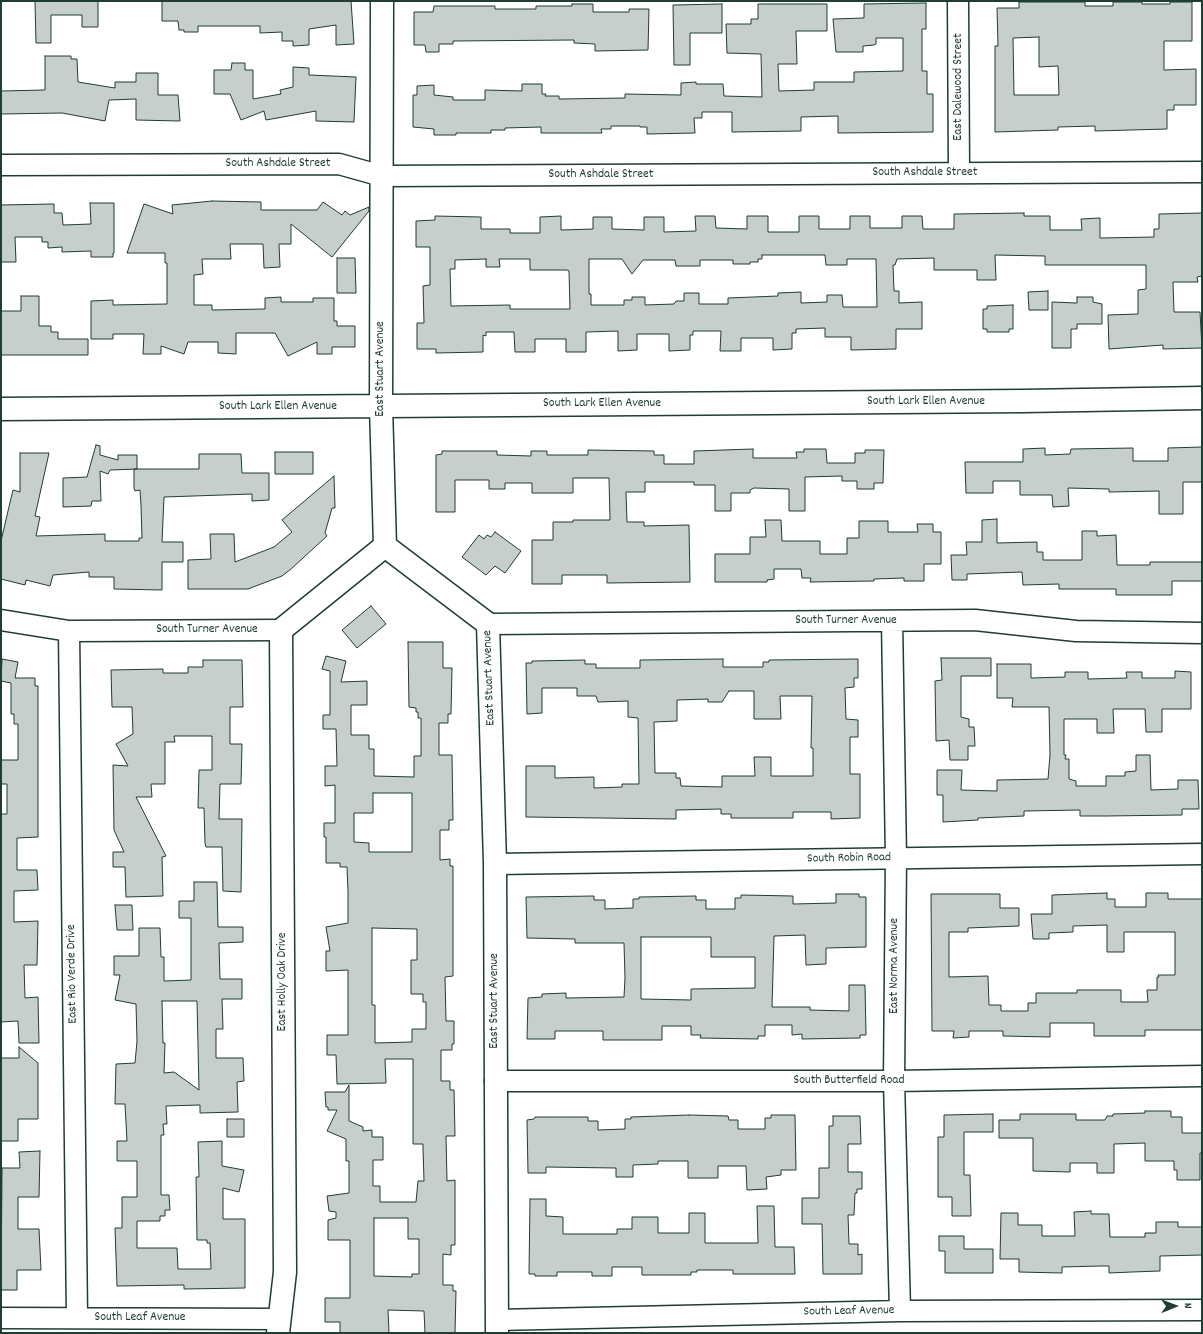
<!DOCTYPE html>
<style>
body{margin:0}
#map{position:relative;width:1203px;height:1334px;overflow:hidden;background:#fff;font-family:Dekko,sans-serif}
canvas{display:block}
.frame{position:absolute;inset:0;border:2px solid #1f3d34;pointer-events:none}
.north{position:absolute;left:1155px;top:1286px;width:40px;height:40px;-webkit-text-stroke:3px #fff;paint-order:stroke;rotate:89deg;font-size:11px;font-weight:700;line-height:16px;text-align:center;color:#1f3d34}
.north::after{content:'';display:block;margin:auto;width:14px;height:18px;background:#1f3d34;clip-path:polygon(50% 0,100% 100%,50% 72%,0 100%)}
</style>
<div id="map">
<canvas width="1203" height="1334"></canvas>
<div class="frame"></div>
<div class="north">N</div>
</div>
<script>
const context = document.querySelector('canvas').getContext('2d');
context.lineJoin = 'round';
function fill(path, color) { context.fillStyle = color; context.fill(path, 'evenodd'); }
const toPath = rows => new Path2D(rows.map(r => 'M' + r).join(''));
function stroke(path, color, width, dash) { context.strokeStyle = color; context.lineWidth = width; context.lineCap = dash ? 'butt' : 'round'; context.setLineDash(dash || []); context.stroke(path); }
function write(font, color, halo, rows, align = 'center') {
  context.font = font + ' Dekko,sans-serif'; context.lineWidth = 3; context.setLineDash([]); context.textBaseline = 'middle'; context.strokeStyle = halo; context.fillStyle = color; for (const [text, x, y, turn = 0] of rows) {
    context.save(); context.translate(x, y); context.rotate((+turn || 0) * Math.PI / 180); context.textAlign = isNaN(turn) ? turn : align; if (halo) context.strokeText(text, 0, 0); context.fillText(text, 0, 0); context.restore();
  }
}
const building = toPath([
 [35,1,98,1,98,27,82,27,82,15,51,15,51,43,36,43,35,1],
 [162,1,351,1,354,44,336,45,336,25,309,29,309,45,293,46,293,41,282,41,282,32,260,33,260,26,198,26,198,32,184,32,184,30,179,30,178,21,162,21,162,1],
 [1019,2,1085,2,1085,6,1113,6,1113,2,1142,2,1142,4,1170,4,1170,2,1192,2,1192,41,1164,41,1164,70,1196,69,1196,105,1174,105,1174,110,1167,110,1167,129,1095,131,1095,126,1058,127,1058,130,995,132,995,46,998,46,997,8,1019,8,1019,2],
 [1039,37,1039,67,1058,66,1059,95,1014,95,1013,38,1039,37],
 [926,3,926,29,922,29,922,71,927,71,927,94,933,94,933,132,838,133,838,116,801,117,801,131,732,132,732,112,702,112,702,118,694,118,695,133,647,134,647,127,640,127,640,126,611,126,611,129,601,129,602,133,541,133,541,127,505,128,505,130,491,130,491,133,456,133,456,135,434,135,434,129,413,127,413,95,417,95,417,86,434,85,434,95,453,97,453,100,485,100,485,90,522,91,522,84,542,84,542,94,546,94,545,96,559,96,559,99,625,98,625,94,681,95,681,83,696,82,696,84,723,84,724,96,762,97,761,54,727,53,726,24,751,24,751,19,758,19,758,4,827,4,827,31,796,31,797,64,778,64,779,91,814,90,814,82,854,82,854,72,903,71,903,38,876,38,876,44,874,45,863,46,863,52,836,52,833,19,864,18,864,4,926,3],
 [572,4,593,4,593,12,629,12,629,9,649,9,648,50,595,51,595,44,574,43,574,40,453,41,453,44,439,44,439,52,426,52,425,45,414,45,414,12,433,12,434,6,495,6,495,9,536,9,536,6,572,6,572,4],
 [722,4,722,33,690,33,690,65,674,65,673,5,722,4],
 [45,56,71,56,71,59,77,59,78,82,115,88,115,82,136,82,136,73,158,73,158,95,178,95,180,121,136,120,136,99,109,100,105,121,62,113,1,114,1,91,45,90,45,56],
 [232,63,245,63,245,70,253,70,253,99,281,94,280,90,293,87,293,67,309,68,309,75,356,77,354,122,316,121,316,111,266,120,264,111,241,120,230,94,214,94,214,70,231,70,232,63],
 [212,201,261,202,261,210,317,210,323,202,342,215,345,211,350,215,369,207,369,211,332,257,291,224,291,244,279,244,280,267,264,268,263,244,230,244,231,259,202,259,203,274,194,275,194,305,212,305,212,310,265,309,265,298,281,297,281,302,313,302,313,298,334,298,334,321,337,321,337,326,355,326,355,347,332,347,332,354,317,354,317,342,288,356,275,333,236,333,236,354,218,353,218,342,188,342,184,354,161,346,161,354,143,354,144,334,113,334,113,339,91,339,91,301,113,300,113,305,167,304,167,263,165,263,165,253,127,253,144,204,173,214,172,205,212,201],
 [90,203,114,203,114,253,113,253,113,257,91,257,91,251,62,252,62,247,48,248,48,242,42,242,42,237,15,237,16,262,1,262,1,205,54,204,54,213,62,213,63,225,91,224,90,203],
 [1024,213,1024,216,1050,216,1050,230,1082,230,1081,219,1100,218,1100,238,1154,237,1154,229,1159,229,1159,214,1202,213,1202,276,1197,277,1198,282,1173,282,1174,312,1200,312,1202,348,1163,349,1163,345,1109,349,1108,315,1138,314,1138,290,1146,289,1146,265,1045,265,1045,256,995,255,996,280,977,280,977,270,934,270,934,258,897,259,895,265,893,265,894,291,899,291,899,303,922,302,922,329,896,329,896,349,851,350,851,337,825,337,825,328,796,329,796,333,792,333,792,349,773,350,773,338,741,338,741,351,720,351,721,331,693,331,693,335,690,335,690,350,669,351,669,334,637,334,637,350,618,351,618,331,586,332,586,352,566,352,566,339,535,339,535,352,515,352,514,332,486,332,486,336,483,335,483,352,436,353,436,349,417,349,417,323,424,323,423,286,430,285,430,247,416,247,416,221,435,220,435,216,481,217,481,229,510,229,510,233,540,233,540,217,561,216,561,230,593,229,593,217,612,217,612,229,644,230,644,217,664,217,664,232,696,231,695,216,715,216,716,228,747,229,747,216,768,216,768,232,799,232,799,216,819,216,819,229,850,229,850,216,870,216,870,228,902,228,902,216,922,216,923,229,954,229,954,214,1024,213],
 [762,255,825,255,826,265,847,265,847,259,876,259,877,307,843,307,842,295,827,295,827,302,801,303,801,292,778,293,778,296,728,298,728,304,699,304,699,293,684,293,684,301,676,301,674,304,645,305,645,297,632,297,632,300,624,300,624,305,591,305,591,294,589,294,589,259,622,259,632,274,643,260,675,260,676,266,700,266,700,260,733,260,733,264,750,264,750,262,758,262,758,259,762,259,762,255],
 [486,259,486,267,500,267,499,259,530,259,530,270,567,270,569,271,570,309,510,309,510,305,451,306,450,269,455,269,455,260,486,259],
 [337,258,355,258,356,293,337,293,337,258],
 [1048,291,1048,310,1029,310,1028,292,1048,291],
 [21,296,39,296,39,326,51,326,51,332,58,332,58,339,88,339,88,355,1,355,1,311,21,311,21,296],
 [1077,297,1093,297,1093,302,1102,304,1102,324,1077,324,1077,329,1071,329,1071,348,1052,348,1052,302,1077,303,1077,297],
 [1013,305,1013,329,1009,329,1009,332,987,332,987,329,983,329,983,309,987,309,987,306,1013,305],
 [96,445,100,446,100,455,118,460,118,455,137,455,137,469,110,470,108,474,100,471,101,501,92,501,91,506,63,507,63,478,87,477,96,445],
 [1202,447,1202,482,1183,482,1183,514,1159,514,1159,491,1109,492,1109,489,1068,488,1069,506,1053,507,1052,495,1020,495,1020,481,993,481,993,493,966,493,965,462,1023,462,1023,449,1045,448,1045,455,1070,454,1071,449,1133,448,1133,461,1168,461,1168,448,1202,447],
 [753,449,753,458,797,458,796,452,804,452,804,449,826,449,827,463,855,463,855,453,865,453,865,450,884,450,883,483,874,483,874,489,857,489,857,481,842,481,842,476,805,477,805,511,789,511,789,489,754,488,750,490,750,493,731,493,731,511,715,511,715,485,694,485,694,482,645,482,645,492,626,492,627,522,644,522,644,526,689,525,690,582,607,583,607,575,562,575,562,584,532,584,532,540,553,540,553,522,573,522,573,520,610,520,609,478,573,478,573,493,532,493,532,483,505,483,505,489,489,489,489,480,455,480,455,512,436,512,436,455,442,454,442,451,497,451,497,455,531,456,531,451,547,451,547,455,588,455,588,450,654,451,654,455,664,455,664,464,694,464,694,451,753,449],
 [275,452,313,452,313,474,275,474,275,452],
 [20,453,49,453,35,516,40,517,36,536,105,534,105,541,139,541,139,538,142,538,141,505,140,490,135,491,134,488,134,469,199,469,199,454,241,454,242,473,269,473,269,500,252,501,252,494,164,497,162,542,183,542,183,562,162,562,162,590,114,589,114,577,89,577,89,572,53,575,50,586,26,580,25,585,1,579,1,541,8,511,13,490,20,492,20,453],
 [334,476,335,508,332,508,325,533,327,536,291,569,282,576,248,589,188,589,188,560,211,559,210,534,234,534,235,562,274,547,292,532,282,520,334,476],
 [997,519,997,543,1037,542,1037,552,1043,552,1043,560,1082,560,1082,531,1097,531,1097,536,1116,535,1117,565,1150,565,1150,562,1202,562,1202,581,1172,581,1172,595,1116,595,1116,589,1059,589,1059,584,1023,585,1022,572,967,574,967,580,952,580,951,555,967,555,966,542,982,542,982,520,997,519],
 [765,520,781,520,782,541,820,541,820,554,847,554,847,538,859,538,859,521,888,521,888,532,918,532,917,524,933,524,933,532,941,532,941,564,924,564,924,581,904,581,904,578,874,579,874,581,810,582,811,578,802,578,801,569,774,569,774,579,767,580,767,582,715,582,715,554,750,554,750,537,766,537,765,520],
 [495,532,521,551,505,573,495,566,486,575,462,557,479,535,484,539,487,535,491,537,495,532],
 [371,606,386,624,357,648,342,630,371,606],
 [408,642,443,642,443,668,452,668,451,714,448,714,448,723,439,723,439,755,452,755,453,820,449,820,449,830,440,830,440,860,450,859,450,866,453,866,453,976,445,977,446,1021,454,1021,454,1044,452,1044,452,1050,441,1050,441,1081,450,1081,450,1090,454,1090,455,1136,446,1136,447,1181,455,1180,455,1245,451,1245,451,1255,443,1254,443,1285,453,1285,453,1291,456,1291,455,1333,425,1333,424,1311,388,1310,389,1333,340,1333,340,1322,325,1322,325,1298,350,1298,350,1240,328,1240,328,1220,336,1218,336,1212,329,1211,327,1196,349,1193,349,1161,346,1161,346,1139,327,1131,337,1110,328,1110,328,1107,326,1107,325,1092,345,1092,349,1085,349,1121,363,1127,363,1131,372,1130,372,1137,383,1137,383,1160,373,1160,373,1186,380,1186,380,1202,416,1202,418,1181,424,1181,423,1148,423,1144,413,1144,413,1059,385,1059,386,1083,337,1084,336,1055,327,1055,327,1035,348,1035,348,970,326,971,326,951,330,951,326,927,348,923,348,891,347,867,340,867,340,863,326,863,326,837,324,837,324,823,335,823,335,785,325,786,325,766,337,766,336,729,323,729,323,715,330,715,330,671,322,669,326,656,346,661,341,682,367,681,367,705,351,705,351,735,369,735,369,749,374,749,374,776,414,777,414,756,421,756,421,718,418,718,418,712,416,712,416,708,409,707,408,642],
 [373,793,412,793,412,852,369,852,369,843,354,842,354,813,373,813,373,793],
 [372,928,417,929,417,960,411,960,411,994,423,994,423,1002,426,1002,426,1029,412,1029,412,1042,375,1043,375,1005,372,1005,372,928],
 [374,1218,408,1218,408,1239,419,1239,419,1274,412,1274,412,1277,374,1276,374,1218],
 [941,658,991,658,991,676,961,676,961,717,969,719,969,727,974,727,975,746,968,746,968,760,950,760,949,740,936,741,935,681,942,680,941,658],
 [2,659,18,662,15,678,35,678,35,686,38,686,38,837,17,838,17,870,37,870,38,890,14,891,14,922,38,921,37,965,24,965,25,998,38,997,39,1043,19,1043,18,1021,1,1022,1,814,7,814,7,784,1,784,1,760,18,760,18,724,14,724,14,714,11,714,11,683,1,681,2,659],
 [723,659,723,667,763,667,763,662,769,662,769,660,858,659,858,678,854,678,854,687,845,688,846,719,858,720,858,737,850,737,850,774,860,774,860,818,831,819,831,812,793,812,793,818,731,818,731,814,721,814,721,809,676,810,676,819,526,817,526,766,555,766,555,778,594,777,594,788,622,787,622,784,639,784,638,718,628,717,628,701,598,702,596,696,577,696,577,688,542,688,542,713,527,714,526,663,532,663,532,661,585,660,585,664,596,664,596,668,640,668,640,660,723,659],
 [729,691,754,691,754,719,781,719,780,696,812,696,811,748,813,748,813,776,771,776,771,757,754,757,755,776,722,776,722,787,681,786,680,778,676,778,676,773,655,773,654,722,677,721,677,700,708,699,708,702,722,702,729,691],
 [203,660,242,660,243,707,230,707,230,744,242,744,241,784,220,784,219,819,242,819,241,892,223,891,222,847,206,847,205,843,204,808,198,808,199,770,212,770,212,736,174,736,175,742,165,742,165,784,151,784,152,797,136,797,166,856,162,857,163,896,126,897,125,867,113,867,113,852,124,852,114,830,113,765,128,766,116,744,133,734,132,707,112,707,111,670,163,669,163,673,188,673,188,667,203,667,203,660],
 [997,664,1031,664,1031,678,1065,677,1065,672,1088,672,1088,679,1127,678,1126,672,1142,672,1142,678,1175,678,1175,671,1191,672,1191,709,1162,709,1162,732,1146,732,1145,709,1113,709,1114,733,1097,733,1097,719,1064,719,1064,755,1066,755,1065,759,1069,759,1069,779,1076,781,1076,786,1106,786,1106,776,1125,776,1125,772,1136,771,1136,755,1150,755,1151,790,1178,789,1178,780,1198,780,1199,809,1182,809,1182,815,1106,816,1080,816,1080,810,1024,811,1024,816,978,818,978,820,943,822,943,795,937,795,937,770,962,770,961,790,997,791,997,780,1048,779,1050,755,1049,707,1012,707,1013,698,997,698,997,664],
 [194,882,217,882,218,927,243,927,243,942,219,943,220,979,242,979,242,999,222,999,223,1029,216,1029,216,1058,243,1058,244,1081,237,1082,238,1112,200,1113,200,1105,166,1106,167,1124,163,1124,164,1135,161,1135,161,1195,169,1195,170,1210,165,1210,165,1216,160,1216,160,1221,137,1221,137,1248,177,1248,178,1269,211,1269,210,1243,207,1243,207,1240,197,1240,196,1177,199,1177,198,1142,222,1141,222,1166,244,1170,239,1192,223,1188,223,1219,245,1219,245,1288,184,1289,184,1285,117,1286,115,1228,122,1228,122,1197,137,1197,137,1161,117,1161,117,1141,127,1141,125,1104,115,1104,116,1064,135,1063,137,1041,136,1004,115,1000,120,975,114,975,114,956,139,956,139,928,160,928,161,957,164,957,164,981,191,980,191,918,179,918,179,901,194,901,194,882],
 [162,1001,197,1001,199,1090,174,1072,164,1073,165,1043,163,1043,162,1001],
 [1107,893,1107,899,1115,899,1115,907,1146,907,1146,893,1168,893,1168,899,1202,899,1202,1030,1145,1030,1145,1036,1094,1036,1094,1023,1050,1023,1050,1037,1003,1036,1003,1031,969,1031,969,1037,953,1038,954,1031,932,1031,931,894,1000,894,1000,908,1019,908,1019,926,968,928,968,932,949,932,949,977,988,976,989,1005,1001,1005,1001,1011,1028,1011,1028,1003,1036,1003,1036,993,1077,993,1077,990,1121,990,1121,1002,1148,1002,1147,990,1157,990,1157,977,1159,977,1158,975,1175,975,1175,932,1124,932,1124,952,1107,952,1107,925,1073,926,1073,932,1049,933,1049,939,1033,939,1031,914,1052,914,1052,895,1107,893],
 [836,894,859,894,859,897,866,897,866,947,826,948,826,964,806,965,805,935,774,936,772,1007,810,1007,810,1010,849,1011,849,985,865,985,866,1035,860,1035,860,1038,802,1039,802,1034,792,1035,792,1025,765,1025,765,1036,758,1036,758,1039,700,1038,701,1035,691,1035,691,1026,662,1026,662,1040,603,1040,603,1031,555,1031,555,1039,527,1039,528,998,542,997,542,994,566,993,566,998,624,997,625,978,624,943,575,943,575,939,527,938,526,897,594,896,594,900,605,900,605,909,633,908,633,899,639,899,639,897,696,896,696,900,706,900,706,909,735,909,735,898,741,898,741,895,793,896,793,904,836,903,836,894],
 [641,937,711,937,711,957,755,957,755,988,691,989,691,1000,641,999,641,937],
 [115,905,132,905,133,930,117,930,115,905],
 [19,1047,38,1063,38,1119,18,1119,18,1141,1,1141,1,1058,19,1058,19,1047],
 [1145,1111,1171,1111,1171,1117,1182,1117,1182,1133,1202,1133,1202,1153,1200,1153,1200,1180,1177,1180,1177,1170,1174,1170,1174,1161,1145,1161,1145,1143,1114,1144,1114,1173,1097,1173,1097,1163,1070,1163,1070,1172,1033,1171,1033,1138,999,1138,999,1120,1020,1120,1020,1114,1076,1114,1076,1120,1105,1120,1107,1116,1113,1116,1113,1114,1145,1113,1145,1111],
 [993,1114,993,1132,964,1132,964,1175,970,1175,971,1216,952,1216,952,1197,938,1197,938,1137,944,1137,944,1115,993,1114],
 [689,1115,728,1116,729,1120,738,1120,738,1129,765,1129,765,1118,771,1118,771,1115,795,1115,796,1170,781,1170,781,1175,766,1177,767,1189,747,1190,746,1166,718,1166,718,1178,688,1178,688,1161,658,1161,658,1164,633,1165,633,1177,616,1177,616,1168,546,1167,546,1173,528,1173,527,1120,534,1119,535,1117,588,1117,588,1121,598,1121,598,1130,625,1129,625,1119,631,1119,631,1117,689,1115],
 [833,1116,860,1116,861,1144,848,1144,848,1172,862,1172,862,1189,857,1189,857,1193,855,1193,854,1215,848,1215,849,1244,858,1244,858,1255,862,1254,862,1274,823,1274,822,1224,802,1224,802,1198,819,1198,819,1168,829,1168,829,1126,833,1126,833,1116],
 [227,1119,244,1119,244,1137,227,1137,227,1119],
 [40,1151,39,1197,18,1197,18,1229,39,1229,41,1270,17,1270,17,1290,1,1290,2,1168,20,1168,19,1152,40,1151],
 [530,1199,546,1199,546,1216,563,1217,563,1234,617,1234,617,1229,632,1229,632,1217,658,1217,658,1233,689,1233,689,1213,705,1213,705,1243,758,1243,757,1206,774,1206,775,1247,794,1247,795,1274,733,1274,733,1270,697,1270,697,1272,691,1272,691,1275,642,1275,642,1267,612,1267,612,1276,592,1276,592,1272,557,1272,557,1276,535,1276,535,1274,529,1274,530,1199],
 [1091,1211,1091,1214,1109,1214,1110,1237,1145,1237,1145,1233,1156,1233,1156,1222,1178,1222,1178,1227,1202,1227,1202,1255,1160,1256,1160,1271,1132,1272,1109,1273,1109,1266,1101,1266,1062,1267,1062,1273,1019,1272,1019,1259,1000,1259,1001,1213,1018,1213,1018,1225,1042,1225,1042,1236,1075,1236,1074,1212,1091,1211],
 [939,1236,964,1236,964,1249,993,1249,993,1273,945,1273,945,1251,939,1251,939,1236]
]);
fill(building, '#c7cfcc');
stroke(building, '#1f3d34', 1);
const street = toPath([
 [958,1,959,173],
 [1,165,339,164,382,176,1202,172],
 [1,620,69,631,281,630],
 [892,621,896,858,894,1081,900,1311],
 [488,624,975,620,1076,631,1202,633],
 [69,631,77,1317],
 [495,864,1202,854],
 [495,1081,894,1081,1202,1076],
 [1,1318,279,1319],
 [497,1320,900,1311,1202,1310]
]);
const secondary = toPath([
 [382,1,381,406,385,546,488,624,495,864,497,1333],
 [1,409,1024,401,1202,398],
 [278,1333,285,1272,281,630,385,546]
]);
stroke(street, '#1f3d34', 23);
stroke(secondary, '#1f3d34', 25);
stroke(street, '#fff', 20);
stroke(secondary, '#fff', 22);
write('13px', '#1f3d34', '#fff', [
 ["East Dalewood Street",959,87,-90],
 ["South Ashdale Street",278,164],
 ["South Ashdale Street",925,173],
 ["South Ashdale Street",601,175],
 ["East Stuart Avenue",381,369,-90],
 ["South Lark Ellen Avenue",926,402],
 ["South Lark Ellen Avenue",602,404],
 ["South Lark Ellen Avenue",278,407],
 ["South Turner Avenue",846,621],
 ["South Turner Avenue",207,630],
 ["East Stuart Avenue",490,678,-92],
 ["South Robin Road",849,859,-1],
 ["East Norma Avenue",895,966,-90],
 ["East Rio Verde Drive",73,974,-91],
 ["East Holly Oak Drive",283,982,-90],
 ["East Stuart Avenue",495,1001,-90],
 ["South Butterfield Road",849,1081],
 ["South Leaf Avenue",849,1312,-1],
 ["South Leaf Avenue",140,1318]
]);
</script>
